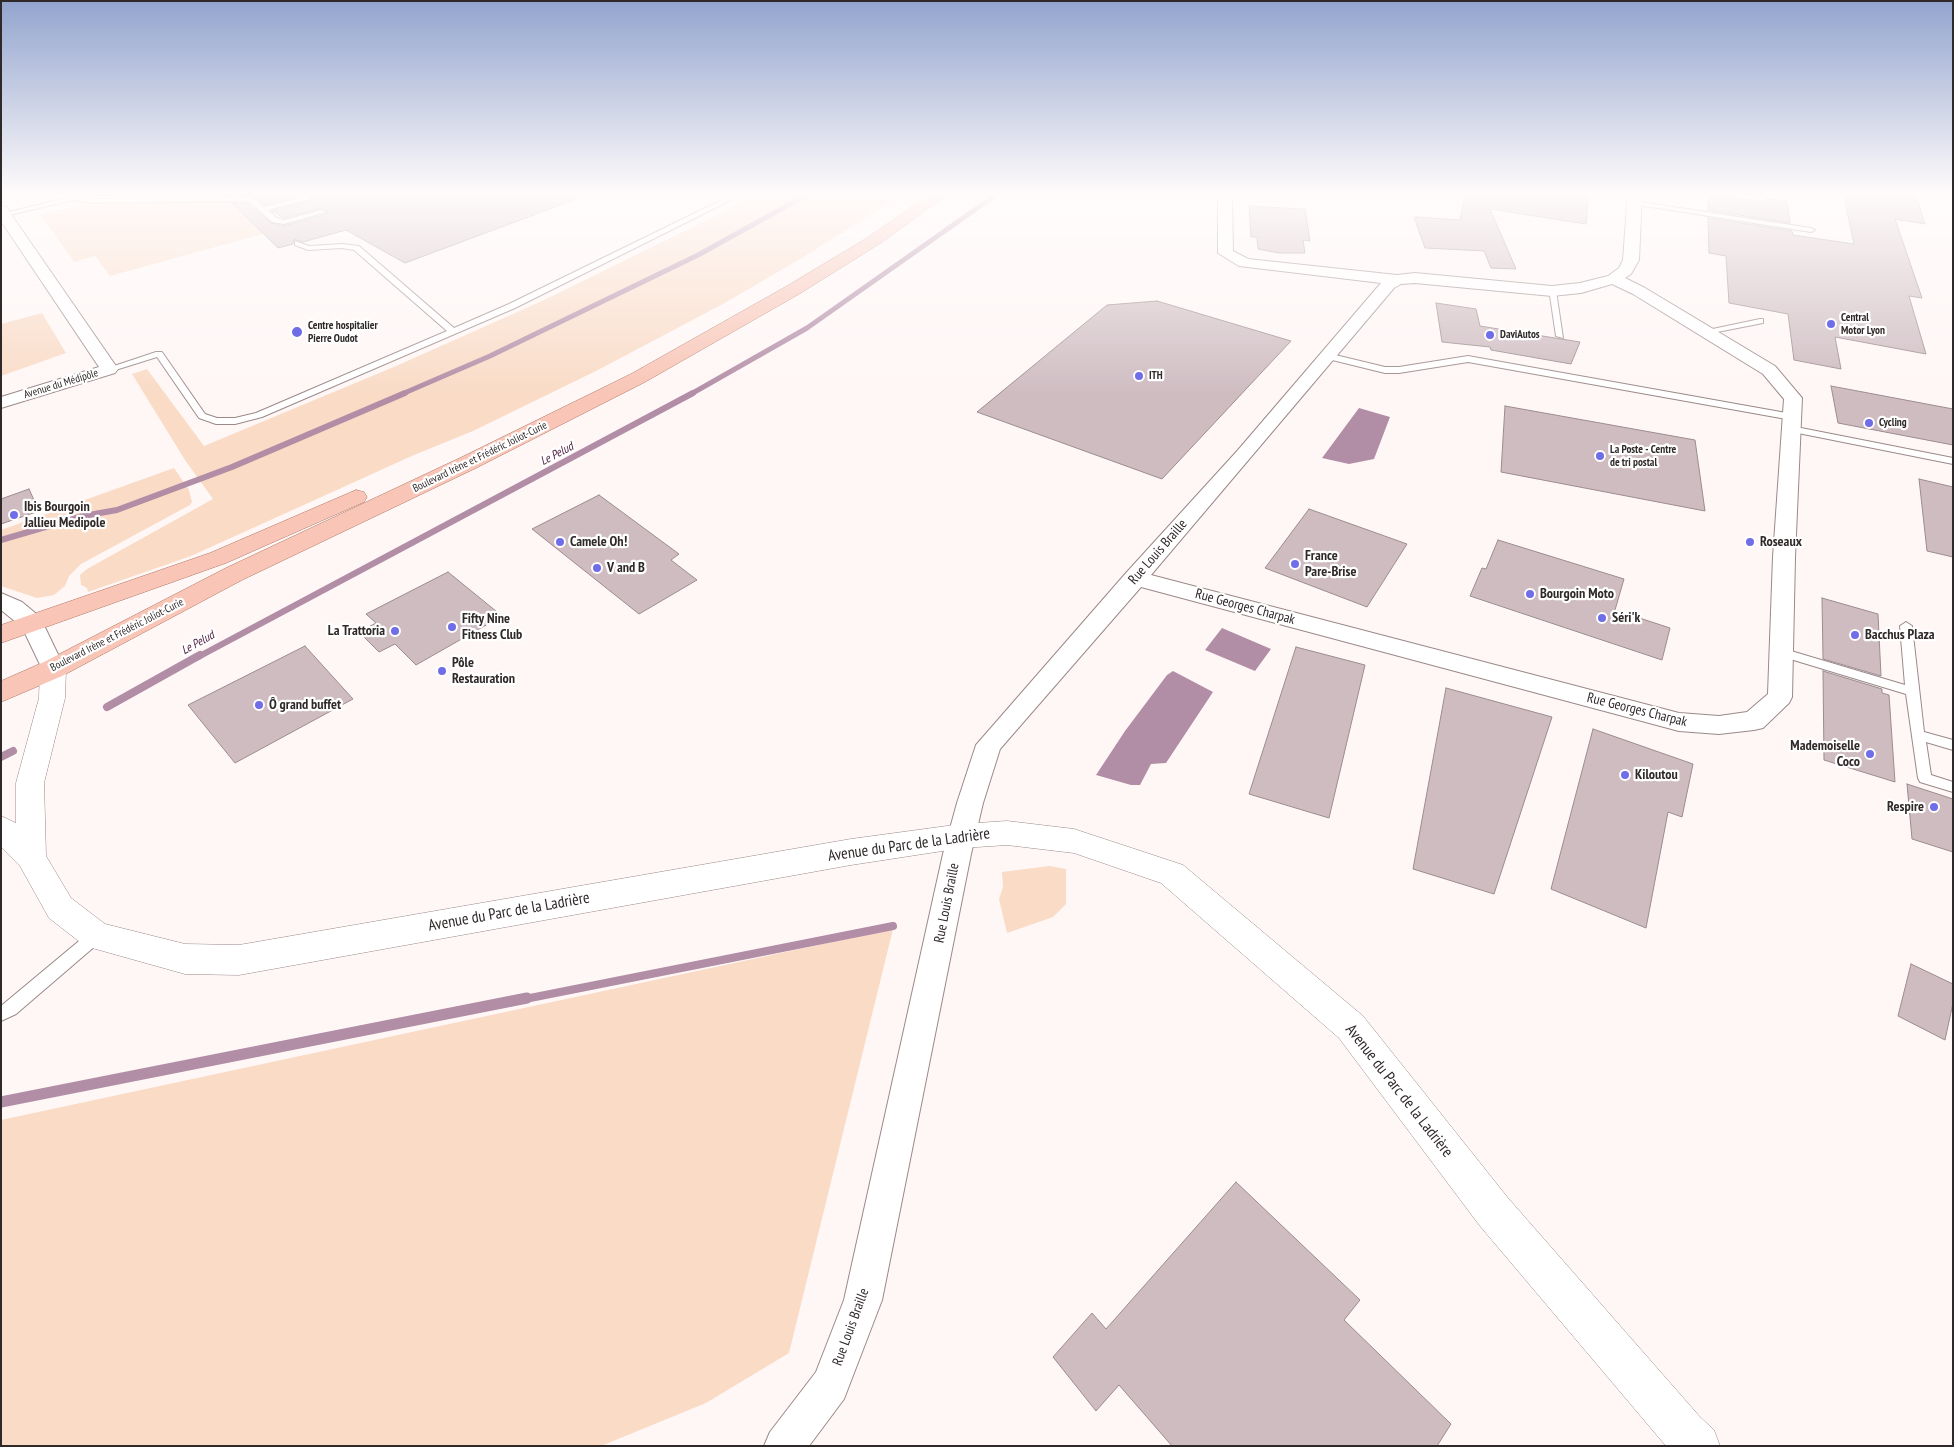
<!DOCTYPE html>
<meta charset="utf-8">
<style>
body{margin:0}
#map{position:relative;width:1954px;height:1447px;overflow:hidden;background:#fff7f6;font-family:"PT Sans Narrow",sans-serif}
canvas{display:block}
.frame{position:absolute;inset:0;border:2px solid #302929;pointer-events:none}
</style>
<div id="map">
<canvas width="1954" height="1447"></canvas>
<div class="frame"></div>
</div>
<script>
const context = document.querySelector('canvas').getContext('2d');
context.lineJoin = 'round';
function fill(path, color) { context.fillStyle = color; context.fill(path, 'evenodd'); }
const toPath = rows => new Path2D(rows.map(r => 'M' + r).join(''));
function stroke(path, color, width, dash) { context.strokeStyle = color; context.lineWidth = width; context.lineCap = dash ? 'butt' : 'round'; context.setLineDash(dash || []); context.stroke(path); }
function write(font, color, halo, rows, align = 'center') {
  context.font = font + ' "PT Sans Narrow",sans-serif'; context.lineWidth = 4.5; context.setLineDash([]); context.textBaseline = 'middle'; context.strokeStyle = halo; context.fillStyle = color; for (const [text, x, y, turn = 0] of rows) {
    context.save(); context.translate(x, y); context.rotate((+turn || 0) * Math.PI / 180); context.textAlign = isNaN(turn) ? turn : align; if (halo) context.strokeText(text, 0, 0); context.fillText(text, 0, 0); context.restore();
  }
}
fill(toPath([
 [755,192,906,192,802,258,721,305,596,371,473,431,414,455,191,556,88,592,87,588,81,585,80,575,87,569,213,499,185,460,132,374,147,369,204,446,396,366,542,301,717,215],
 [230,201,263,234,110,276,95,256,74,262,40,214,85,205],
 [42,313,66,353,1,376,1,324],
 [174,468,189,490,192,502,190,505,81,564,69,576,65,586,54,595,37,598,1,586,1,530],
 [1050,866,1066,869,1066,904,1053,917,1007,933,999,899,1003,887,1002,872],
 [893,929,789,1353,706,1403,601,1446,1,1446,1,1120]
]), '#f9dbc6');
fill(toPath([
 [1359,408,1390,417,1374,459,1349,464,1322,458],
 [1222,628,1271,649,1255,671,1205,650],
 [1173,671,1213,692,1166,763,1151,764,1140,785,1131,785,1096,775,1125,731,1167,675]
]), '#b28da6');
stroke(toPath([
 [402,394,490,356,698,255,812,192],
 [691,394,807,328,1000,192]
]), '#b28da6', 5);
stroke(toPath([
 [1,540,83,516,117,510,232,467,405,393],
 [198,657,693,393]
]), '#b28da6', 6);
stroke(toPath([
 [107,707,200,655],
 [1,757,13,751],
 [520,1000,893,926]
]), '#b28da6', 8);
stroke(toPath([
 [1,1102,527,998]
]), '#b28da6', 11);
const building = toPath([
 [221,192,586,192,587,195,405,263,346,230,303,242,294,239,293,244,278,248,232,203,248,203,271,223,284,226,327,214,328,211,322,208,284,218,272,211,310,201,311,195,308,194,264,205,251,195,224,195,221,192],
 [1465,192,1589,192,1586,224,1490,209,1516,269,1491,268,1484,251,1425,248,1414,217,1460,220,1465,192],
 [1843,192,1915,192,1925,224,1895,219,1922,298,1909,296,1926,354,1835,337,1841,369,1794,360,1788,314,1729,303,1726,256,1709,253,1708,218,1792,231,1793,235,1854,244,1843,192],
 [1708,194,1765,202,1764,198,1787,201,1790,223,1708,210,1708,194],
 [1249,206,1305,209,1310,241,1303,240,1305,253,1279,253,1258,249,1257,237,1251,237,1249,206],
 [1157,301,1291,341,1162,479,977,412,1107,305,1157,301],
 [1436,303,1476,309,1480,326,1580,342,1571,364,1491,350,1490,347,1442,342,1436,303],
 [1831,386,1953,409,1953,445,1838,423,1831,386],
 [1505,406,1695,440,1705,511,1501,472,1505,406],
 [1919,479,1953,487,1953,557,1927,551,1919,479],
 [29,489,39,511,1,524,1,499,29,489],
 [599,495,679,554,671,560,697,580,639,614,532,529,599,495],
 [1309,509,1407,544,1367,607,1265,568,1309,509],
 [1498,540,1624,579,1615,610,1670,628,1662,660,1470,596,1482,568,1486,569,1498,540],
 [448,572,502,616,416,665,395,644,379,652,359,632,376,623,366,614,448,572],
 [1822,598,1878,614,1881,676,1823,659,1822,598],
 [305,646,353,699,235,763,188,705,305,646],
 [1296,647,1365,665,1329,818,1249,794,1296,647],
 [1823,671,1882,689,1882,693,1889,695,1895,782,1824,760,1823,671],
 [1446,688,1552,717,1494,894,1413,869,1446,688],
 [1593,729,1693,764,1682,817,1668,812,1646,928,1551,889,1593,729],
 [1907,784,1953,799,1953,852,1912,839,1907,784],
 [1911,964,1953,984,1953,1003,1945,1040,1898,1016,1911,964],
 [1236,1182,1360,1300,1344,1320,1451,1424,1437,1446,1172,1446,1119,1385,1096,1411,1053,1357,1092,1313,1106,1329,1236,1182]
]);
fill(building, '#cebcc1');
stroke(building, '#9c8b90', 1);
const service = toPath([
 [11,192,24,192,1,199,1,195,11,192],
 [738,192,747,192,515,308,262,417,235,424,216,424,199,418,157,357,109,372,105,369,156,352,162,352,205,414,217,418,235,418,256,413,447,331,354,250,342,248,308,250,295,245,295,241,309,246,342,244,359,246,454,328,509,304,738,192],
 [82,194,85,196,83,198,92,199,251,197,264,207,308,196,310,197,310,199,268,210,277,218,284,220,322,210,326,212,284,224,272,222,249,201,92,203,73,200,1,217,1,214,82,194],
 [1634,201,1811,228,1815,230,1811,232,1632,204,1632,202,1634,201],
 [1549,289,1556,291,1563,338,1556,336,1549,289],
 [1760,319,1763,319,1763,323,1707,334,1703,331,1760,319],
 [1327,353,1385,367,1399,367,1468,356,1792,414,1797,417,1792,420,1468,362,1399,373,1385,373,1324,358,1323,356,1327,353],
 [1791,426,1953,458,1953,464,1788,431,1788,427,1791,426],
 [1906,622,1912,626,1924,732,1953,740,1953,750,1926,742,1931,775,1953,782,1953,792,1920,782,1918,778,1906,694,1777,655,1775,652,1781,648,1905,685,1900,626,1906,622],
 [96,930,101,931,103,936,101,941,16,1014,1,1021,1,1006,91,931,96,930]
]);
const minor = toPath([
 [1215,192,1229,192,1232,200,1233,251,1248,259,1397,275,1415,273,1552,286,1580,283,1608,276,1619,268,1623,260,1628,192,1642,192,1639,260,1631,274,1625,278,1645,288,1775,366,1802,398,1795,557,1792,697,1789,703,1763,728,1754,730,1719,734,1679,731,1141,587,1000,749,983,803,971,854,882,1300,844,1399,809,1446,764,1446,770,1432,816,1372,844,1300,943,854,957,803,976,745,1126,573,1238,450,1381,283,1239,266,1218,253,1218,200,1215,192],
 [1415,283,1552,296,1581,293,1612,284,1633,294,1763,374,1784,399,1773,557,1768,694,1747,712,1719,716,1679,713,1151,575,1394,288,1401,284,1415,283],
 [1,206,6,207,118,369,115,373,1,408,1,397,99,367,1,221,1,206],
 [1,593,22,602,40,617,65,669,61,675,53,677,45,675,22,627,1,610,1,593]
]);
const tertiary = toPath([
 [53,660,62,662,66,669,65,698,44,783,46,856,71,898,105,924,185,944,239,945,851,839,962,824,1007,821,1074,829,1183,865,1363,1016,1508,1198,1700,1417,1714,1430,1720,1446,1666,1446,1480,1226,1339,1038,1161,883,1074,853,1007,845,962,848,851,865,239,975,185,974,85,946,49,918,20,866,1,847,1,816,16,823,16,783,39,698,40,669,44,662,53,660]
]);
const primary = toPath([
 [933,192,951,192,879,244,799,294,645,382,476,468,242,580,62,676,1,702,1,681,44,662,226,568,460,458,631,374,787,286,867,238,933,192],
 [356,490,364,492,367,497,364,502,226,563,1,643,1,625,210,553,356,490]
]);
stroke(service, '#9b8989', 2);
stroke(minor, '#9b8989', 2);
stroke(tertiary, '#9b8989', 1);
stroke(primary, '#af7665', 1);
fill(service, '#fff');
fill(minor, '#fff');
fill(tertiary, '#fff');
fill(primary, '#f8c5b6');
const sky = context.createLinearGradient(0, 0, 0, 395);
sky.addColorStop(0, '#92a4ce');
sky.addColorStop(0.49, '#fffbfb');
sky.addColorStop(1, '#fffbfb00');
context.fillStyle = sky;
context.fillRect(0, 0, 1954, 395);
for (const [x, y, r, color] of [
 [1831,324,5,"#6f6de7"],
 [297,332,6,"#6f6de7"],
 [1490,335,5,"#6f6de7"],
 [1139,376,5,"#6f6de7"],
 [1869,423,5,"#6f6de7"],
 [1600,456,5,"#6f6de7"],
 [14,515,5,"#6f6de7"],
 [560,542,5,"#6f6de7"],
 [1750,542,5,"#6f6de7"],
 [1295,564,5,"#6f6de7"],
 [597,568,5,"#6f6de7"],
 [1530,594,5,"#6f6de7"],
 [1602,618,5,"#6f6de7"],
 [452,627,5,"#6f6de7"],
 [395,631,5,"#6f6de7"],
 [1855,635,5,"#6f6de7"],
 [442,671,5,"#6f6de7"],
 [259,705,5,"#6f6de7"],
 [1870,754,5,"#6f6de7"],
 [1625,775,5,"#6f6de7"],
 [1934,807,5,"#6f6de7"]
]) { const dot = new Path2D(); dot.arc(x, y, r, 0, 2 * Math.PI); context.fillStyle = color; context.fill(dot); stroke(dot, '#fff', 2); }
write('bold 11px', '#302929', '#fff', [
 ["Central",1841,318],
 ["Motor Lyon",1841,331],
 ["Centre hospitalier",308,326],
 ["Pierre Oudot",308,339],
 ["DaviAutos",1500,335],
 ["ITH",1149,376],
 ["Cycling",1879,423],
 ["La Poste - Centre",1610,450],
 ["de tri postal",1610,463]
], 'left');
write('11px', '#302929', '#fff', [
 ["Avenue du Médipôle",61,384,-17],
 ["Boulevard Irène et Frédéric Joliot-Curie",480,457,-26],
 ["Boulevard Irène et Frédéric Joliot-Curie",117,635,-27]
]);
write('italic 12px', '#522345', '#fff', [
 ["Le Pelud",557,454,-28],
 ["Le Pelud",198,643,-29]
]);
write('bold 14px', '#302929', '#fff', [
 ["Ibis Bourgoin",24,507],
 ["Jallieu Medipole",24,523],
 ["Camele Oh!",570,542],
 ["Roseaux",1760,542],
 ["France",1305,556],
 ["Pare-Brise",1305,572],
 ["V and B",607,568],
 ["Bourgoin Moto",1540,594],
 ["Séri'k",1612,618],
 ["Fifty Nine",462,619],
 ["Fitness Club",462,635],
 ["La Trattoria",385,631,"right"],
 ["Bacchus Plaza",1865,635],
 ["Pôle",452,663],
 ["Restauration",452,679],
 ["Ô grand buffet",269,705],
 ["Mademoiselle",1860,746,"right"],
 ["Coco",1860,762,"right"],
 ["Kiloutou",1635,775],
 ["Respire",1924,807,"right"]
], 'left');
write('14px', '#302929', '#fff', [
 ["Rue Louis Braille",1158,552,-49],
 ["Rue Georges Charpak",1245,607,15],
 ["Rue Georges Charpak",1637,710,14],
 ["Rue Louis Braille",947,903,-79],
 ["Rue Louis Braille",851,1327,-70]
]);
write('16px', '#302929', '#fff', [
 ["Avenue du Parc de la Ladrière",909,845,-8],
 ["Avenue du Parc de la Ladrière",509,912,-10],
 ["Avenue du Parc de la Ladrière",1399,1091,52]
]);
</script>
